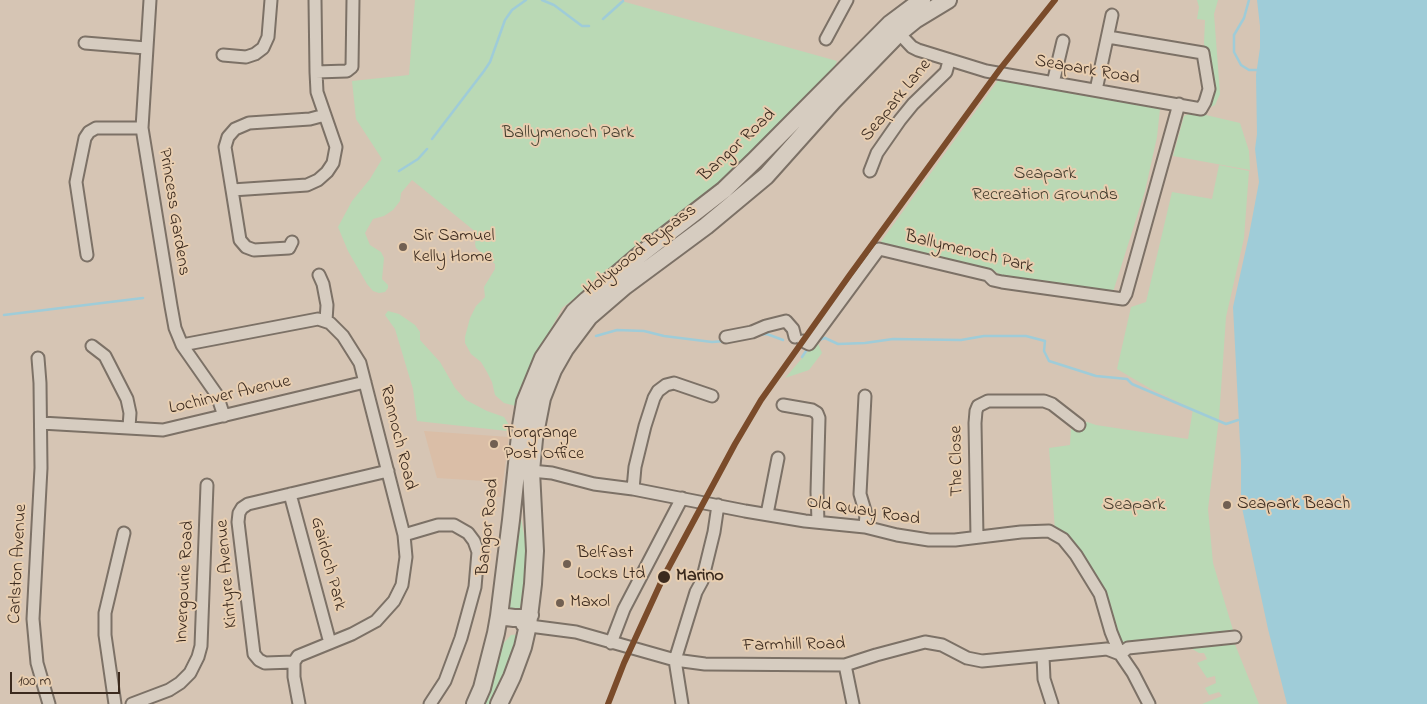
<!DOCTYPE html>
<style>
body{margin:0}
#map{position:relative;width:1427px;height:704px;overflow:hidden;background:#d6c5b4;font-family:"Indie Flower",sans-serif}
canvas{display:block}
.scale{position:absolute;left:10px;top:672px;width:110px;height:22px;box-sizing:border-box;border:2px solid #3b2a1e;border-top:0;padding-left:6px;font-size:15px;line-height:18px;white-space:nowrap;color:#3b2a1e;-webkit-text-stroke:4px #e8ceb0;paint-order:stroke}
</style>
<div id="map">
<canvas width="1427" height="704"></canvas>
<div class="scale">100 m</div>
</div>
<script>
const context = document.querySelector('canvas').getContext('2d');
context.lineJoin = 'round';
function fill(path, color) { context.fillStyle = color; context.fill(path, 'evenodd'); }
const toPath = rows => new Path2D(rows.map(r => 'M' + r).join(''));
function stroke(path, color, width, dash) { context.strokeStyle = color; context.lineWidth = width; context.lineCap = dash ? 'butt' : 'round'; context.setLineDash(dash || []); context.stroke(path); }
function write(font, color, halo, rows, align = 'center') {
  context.font = font + ' "Indie Flower",sans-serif'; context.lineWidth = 4; context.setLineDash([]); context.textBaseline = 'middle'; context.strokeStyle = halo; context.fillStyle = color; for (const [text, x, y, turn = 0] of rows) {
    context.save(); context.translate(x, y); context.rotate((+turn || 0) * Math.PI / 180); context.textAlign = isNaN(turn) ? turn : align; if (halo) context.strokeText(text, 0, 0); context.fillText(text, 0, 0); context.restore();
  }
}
fill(toPath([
 [424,431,509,437,501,497,493,496,485,481,437,478]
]), '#dabea7');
fill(toPath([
 [415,0,618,0,837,61,835,66,801,105,713,192,674,223,562,308,523,382,516,406,504,403,495,395,492,382,487,372,481,362,471,354,465,343,465,337,470,318,476,306,485,297,484,287,495,269,495,264,476,248,475,244,477,233,412,180,401,193,400,201,393,210,384,216,373,219,365,233,370,245,381,252,384,258,382,279,388,285,388,288,385,292,379,293,373,291,367,284,348,251,338,227,352,201,370,179,382,159,356,119,352,81,409,75],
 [1197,0,1218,0,1214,14,1220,94,1215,105,1207,109,1202,109,1206,60,1204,43,1205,20,1197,19,1199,7],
 [999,79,1160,109,1157,137,1145,191,1113,292,1003,278,995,271,880,243],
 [1193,112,1240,123,1249,151,1250,170,1173,156,1184,116],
 [1219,165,1249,171,1244,238,1226,317,1219,418,1208,509,1213,563,1233,630,1118,644,1101,594,1055,530,1049,448,1070,445,1071,428,1087,422,1096,425,1188,439,1193,409,1151,389,1117,369,1131,307,1146,302,1172,192,1212,199],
 [388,311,399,314,415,325,420,332,420,340,440,362,455,388,466,400,487,411,504,417,509,425,507,431,417,421,413,389,395,329,385,315],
 [817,341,822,353,809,370,785,378],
 [515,509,521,518,529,562,528,610,508,609],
 [523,634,493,704,481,704,502,645,511,635],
 [1234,642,1259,704,1202,704,1222,696,1219,692,1209,695,1205,688,1216,683,1215,676,1207,678,1197,663,1207,659,1204,653,1199,653,1189,647]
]), '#bad9b5');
fill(toPath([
 [1257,0,1427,0,1427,704,1287,704,1268,629,1241,503,1241,462,1233,307,1249,235,1259,182,1255,149,1257,134,1256,75,1260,48,1260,26]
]), '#9fccd8');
stroke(toPath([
 [542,0,554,5,582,26,589,26],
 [1249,0,1244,18,1234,35,1234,52,1241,65,1249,70,1257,70],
 [603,19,623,1],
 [432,139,484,71,490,62,505,20,512,10,526,0],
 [399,171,418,159,427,149],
 [4,315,143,298],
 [757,335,767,334,783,340],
 [596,336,617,330,644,331,664,336,712,342,725,341],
 [816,341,825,338,838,344,865,343,893,339,961,340,984,336,1026,336,1045,341,1044,351,1049,361,1096,376,1127,379,1132,384,1226,424,1238,420],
 [802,357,808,348]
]), '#9fccd8', 2.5);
const minor = toPath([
 [150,0,142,128,171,306,175,328,182,345,217,395,224,416],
 [315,0,316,72,347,71,352,67,353,0],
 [894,28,912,47,918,50,986,71,1201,109,1205,102,1209,89,1203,53,1108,37],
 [826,39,847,0],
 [85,43,146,48],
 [223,55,246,57,255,54,263,48,268,37,271,0],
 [316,72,317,92,336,147,333,163,327,172,318,180,307,185,232,190,225,147,228,137,235,129,249,123,310,119,325,115],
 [1053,83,1063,41],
 [1096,90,1112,15],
 [870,171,877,153,900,120,913,104,946,72,949,61],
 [232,190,240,240,246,247,254,250,289,248,292,242],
 [87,255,76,182,85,138,89,132,96,128,142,128],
 [319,275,323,284,327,305,326,321],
 [726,337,752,332,766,326,786,321,793,329,795,337],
 [803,341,809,344,879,249,988,275,993,280,1002,282,1123,299,1126,294,1179,104],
 [182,345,318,319,330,323,343,336,360,363,404,535,406,557,402,585,394,601,376,621,352,634,298,656,294,662],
 [92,346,105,356,127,399,130,413,129,427],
 [38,358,40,383,41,468,33,619,37,663,49,704],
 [865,396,860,494,866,514,865,527],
 [783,405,812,410,817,413,819,418,817,492,818,522],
 [41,423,163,430,365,382],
 [531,471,552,473,594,484,633,489,745,511,805,521,865,527,897,535,929,540,955,540,1021,532,1049,531,1063,539,1076,555,1100,594,1111,632,1120,654,1133,673,1149,704],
 [633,489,635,467,645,426,654,398,658,391,666,385,674,383,712,396],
 [290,494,330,643],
 [767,514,778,458],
 [404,535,438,525,454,525,468,533,474,541,478,552,475,587,461,638,445,681,430,704],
 [977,537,975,423,976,411,978,406,988,401,1044,401,1052,404,1079,425],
 [522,625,576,632,675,660,705,664,845,665,876,655,925,642,942,645,967,658,982,661,1107,649,1120,654],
 [611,643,624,609,682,498],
 [1120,654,1128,648,1235,637],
 [1043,656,1044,679,1052,704],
 [294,662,265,663,259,660,254,654,238,522,239,513,242,508,248,504,388,471],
 [294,662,294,677,299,704],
 [845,665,853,704],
 [115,704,105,635,105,613,124,533],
 [132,704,169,690,180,683,190,673,198,657,201,646,207,485],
 [682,704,675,660,696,592,702,581,714,532,718,505]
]);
const highway = toPath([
 [499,616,514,618,524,618,530,615],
 [475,704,482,688,496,633,499,616,511,520,521,426,525,402,543,358,574,312,587,300,636,258,724,190,755,160,890,24,922,0],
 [499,704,512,677,523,647,528,625,533,584,535,551,531,471,534,439,542,398,553,370,565,349,589,317,625,286,706,226,766,176,833,101,899,33,915,20,948,0]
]);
stroke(minor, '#7c7166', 15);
stroke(highway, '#7c7166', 20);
stroke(minor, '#d6ccc0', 11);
stroke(highway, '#d6ccc0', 16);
stroke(toPath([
 [608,704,624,663,663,578,735,444,761,400,849,276,1000,69,1055,0]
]), '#7a4b2a', 6);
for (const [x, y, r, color] of [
 [403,247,5,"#716052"],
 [494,444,5,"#716052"],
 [1227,505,5,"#716052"],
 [567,564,5,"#716052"],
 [664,577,7,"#3b2a1e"],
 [560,603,5,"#716052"]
]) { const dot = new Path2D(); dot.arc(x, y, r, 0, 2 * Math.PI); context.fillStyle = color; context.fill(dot); stroke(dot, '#e8ceb0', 2); }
write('18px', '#3b2a1e', '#e8ceb0', [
 ["Seapark Road",1087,71,10],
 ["Seapark Lane",897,101,-51],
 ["Bangor Road",738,146,-43],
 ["Princess Gardens",173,212,81],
 ["Holywood Bypass",641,251,-38],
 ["Ballymenoch Park",969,253,14],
 ["Lochinver Avenue",230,396,-13],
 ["Rannoch Road",397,438,76],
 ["The Close",958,461,-91],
 ["Old Quay Road",863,512,9],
 ["Bangor Road",489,527,-84],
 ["Carlston Avenue",19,564,-87],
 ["Gairloch Park",327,564,75],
 ["Kintyre Avenue",228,574,-95],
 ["Invergourie Road",186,582,-87],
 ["Farmhill Road",794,646,-1]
]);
write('18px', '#453d2d', '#e8ceb0', [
 ["Ballymenoch Park",568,134],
 ["Seapark",1045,175],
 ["Recreation Grounds",1045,196],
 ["Seapark",1134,506]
]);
write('18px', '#3b2a1e', '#e8ceb0', [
 ["Sir Samuel",413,237],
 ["Kelly Home",413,258],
 ["Torgrange",504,434],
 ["Post Office",504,455],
 ["Seapark Beach",1237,505],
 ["Belfast",577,554],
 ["Locks Ltd",577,575],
 ["Maxol",570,603]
], 'left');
write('bold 18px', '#3b2a1e', '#e8ceb0', [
 ["Marino",676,577]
], 'left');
</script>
